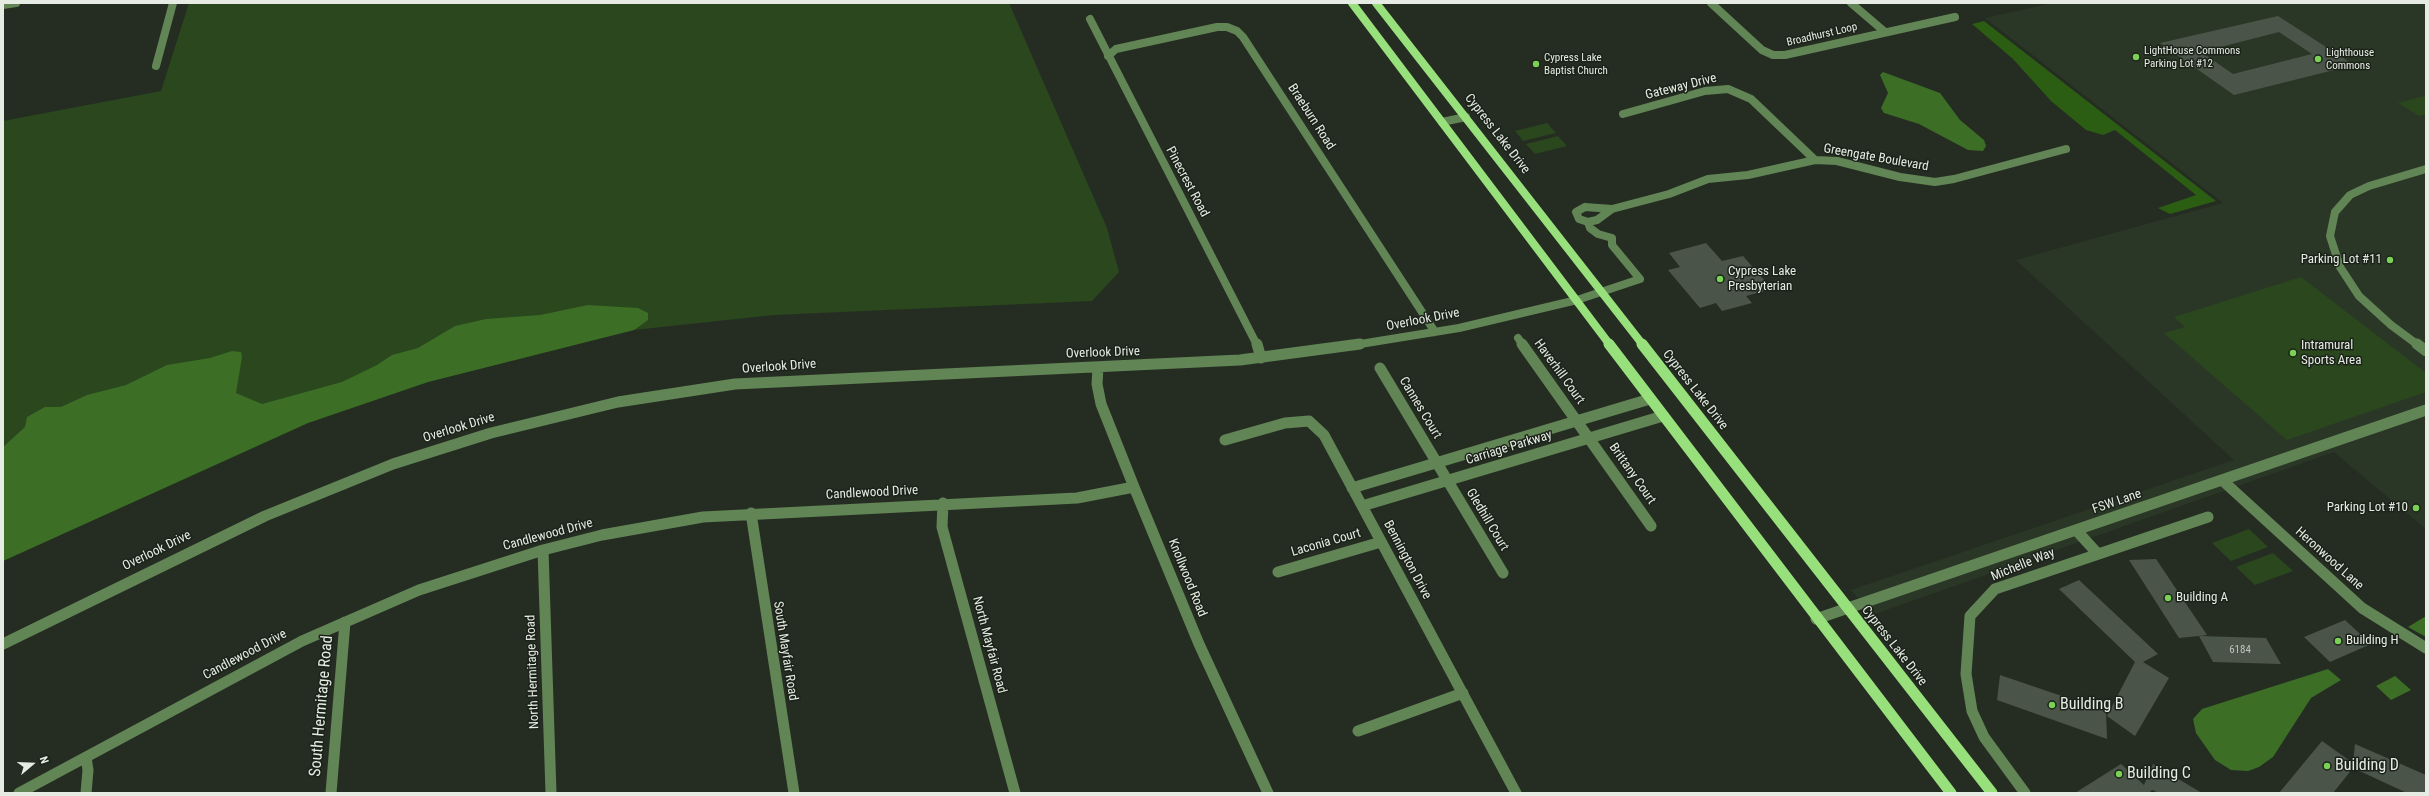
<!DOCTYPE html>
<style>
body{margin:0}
#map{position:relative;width:2429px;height:796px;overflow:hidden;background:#252d22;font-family:"Roboto Condensed",sans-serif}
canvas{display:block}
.frame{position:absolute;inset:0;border:4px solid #e6ebe4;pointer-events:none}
.north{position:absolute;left:12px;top:744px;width:40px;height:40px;-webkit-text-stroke:3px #1b2319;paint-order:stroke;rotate:71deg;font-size:11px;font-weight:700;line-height:16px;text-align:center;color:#e6ebe4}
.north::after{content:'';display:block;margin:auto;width:14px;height:18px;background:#e6ebe4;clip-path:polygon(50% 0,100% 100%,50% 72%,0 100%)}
</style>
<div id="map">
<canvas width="2429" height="796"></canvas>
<div class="frame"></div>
<div class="north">N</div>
</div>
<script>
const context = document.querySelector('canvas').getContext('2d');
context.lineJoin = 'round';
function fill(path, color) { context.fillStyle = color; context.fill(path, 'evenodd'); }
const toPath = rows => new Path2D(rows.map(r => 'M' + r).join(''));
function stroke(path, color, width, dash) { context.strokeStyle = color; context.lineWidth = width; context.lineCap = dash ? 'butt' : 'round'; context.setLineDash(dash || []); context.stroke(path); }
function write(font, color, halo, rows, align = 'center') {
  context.font = font + ' "Roboto Condensed",sans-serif'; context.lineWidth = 3; context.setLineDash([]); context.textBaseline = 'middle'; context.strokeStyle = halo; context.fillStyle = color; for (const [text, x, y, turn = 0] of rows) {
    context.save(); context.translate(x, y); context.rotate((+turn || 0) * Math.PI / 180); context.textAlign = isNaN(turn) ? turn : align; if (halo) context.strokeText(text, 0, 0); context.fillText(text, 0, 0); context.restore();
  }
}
fill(toPath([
 [2053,3,2426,3,2426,529,2334,452,1872,615,1851,590,2234,460,2016,260,2223,203,1985,18]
]), '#2b3726');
fill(toPath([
 [189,3,1009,3,1107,228,1119,272,1092,301,774,315,634,330,428,382,308,423,3,561,3,121,161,91],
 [2425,96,2426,114,2419,116,2398,103],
 [1547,123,1556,133,1523,141,1515,131],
 [1558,136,1567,146,1535,154,1526,144],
 [2301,277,2426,373,2426,392,2287,440,2164,333,2185,327,2174,317],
 [2249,529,2268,547,2231,561,2212,543],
 [2273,553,2293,571,2255,585,2236,567]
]), '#2a471e');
fill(toPath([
 [1984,21,2216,201,2170,214,2158,208,2196,195,2115,130,2103,135,2086,130,2051,101,2013,59,1972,24]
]), '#2b5d13');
fill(toPath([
 [1883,72,1940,93,1960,120,1984,140,1986,146,1983,151,1968,150,1919,124,1884,113,1881,108,1888,93,1880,75],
 [588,305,638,308,648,313,648,320,634,330,428,382,308,423,3,561,3,447,25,427,27,417,45,407,61,407,87,395,126,385,167,365,210,358,232,351,241,352,242,357,236,393,262,404,342,382,377,365,392,355,418,348,455,326,486,319,540,315],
 [2426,616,2426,637,2408,627],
 [2328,669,2341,680,2311,698,2273,757,2259,767,2248,771,2231,770,2215,760,2196,733,2193,719,2202,709],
 [2395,676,2411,690,2391,700,2376,686]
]), '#3c6e26');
fill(toPath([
 [2278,16,2354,65,2234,95,2160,43],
 [2279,32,2312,54,2233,74,2201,52],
 [1706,243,1722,261,1743,256,1772,289,1746,296,1752,303,1722,311,1716,303,1700,308,1668,270,1680,267,1669,253],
 [2156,559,2207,635,2199,636,2266,638,2281,664,2213,662,2199,636,2179,638,2129,560],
 [2079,580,2158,654,2143,662,2169,678,2135,736,2107,716,2135,662,2059,589],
 [2345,620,2371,644,2330,662,2304,637],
 [2000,675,2106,711,2107,739,1997,700],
 [2322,741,2353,763,2355,744,2426,775,2426,793,2407,793,2353,768,2333,793,2279,793],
 [2121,764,2144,785,2153,764,2202,793,2158,793,2153,790,2150,791,2152,793,2075,793]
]), '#4b5448');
stroke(toPath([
 [1711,3,1762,50,1773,55,1785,55,1955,17],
 [1851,3,1885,32],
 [3,5,16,3],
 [1090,19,1257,345],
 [1108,56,1116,49,1217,27,1227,27,1237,31,1243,37,1435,332],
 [156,66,173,3],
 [1623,114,1705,91,1728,89,1751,99,1815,160],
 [1442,122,1466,117],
 [1585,207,1612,209,1597,220,1588,222,1579,219,1576,212,1585,207],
 [1612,209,1669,194,1708,179,1748,175,1815,160,1837,161,1900,177,1935,182,1954,179,2066,149],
 [1518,338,1523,345],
 [1354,345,1459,328,1577,300,1640,279,1612,245,1612,238,1598,234,1590,228,1588,222],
 [2418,345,2391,325,2359,296,2340,267,2330,236,2335,212,2350,195,2369,186,2426,169]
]), '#628556', 8);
stroke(toPath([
 [1257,344,1261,358],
 [1522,344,1651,526],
 [2417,344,2426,351],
 [1098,368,1097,384,1101,404,1134,487,1199,644,1268,793],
 [1380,368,1503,573],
 [1225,440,1285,423,1309,421,1324,435,1516,793],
 [2222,480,2362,608,2426,648],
 [1352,488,1650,399],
 [943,503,942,527,1015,793],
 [1362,506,1663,416],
 [751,513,794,793],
 [2076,530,2097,553],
 [543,550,551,793],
 [1278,572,1381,542],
 [1816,619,2426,410],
 [3,644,265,516,393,464,491,433,618,402,735,384,1240,360,1360,344],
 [1358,731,1463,693],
 [86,757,88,770,86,793],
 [19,793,302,641,419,590,543,550,602,535,703,517,1077,498,1134,487],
 [331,793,345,622],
 [2025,793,1984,737,1972,711,1966,674,1970,616,1995,589,2208,517]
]), '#628556', 11);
stroke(toPath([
 [1352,3,1610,345],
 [1376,3,1643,345]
]), '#98e07c', 8);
stroke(toPath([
 [1609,344,1951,793],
 [1642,344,1992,793]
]), '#98e07c', 11);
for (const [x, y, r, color] of [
 [2136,57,4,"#7ad156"],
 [2318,59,4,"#7ad156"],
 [1536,64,4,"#7ad156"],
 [2390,260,4,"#7ad156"],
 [1720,279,4,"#7ad156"],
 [2293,353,4,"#7ad156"],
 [2416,508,4,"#7ad156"],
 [2168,598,4,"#7ad156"],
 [2338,641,4,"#7ad156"],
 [2052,705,4,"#7ad156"],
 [2327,766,4,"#7ad156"],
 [2119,774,4,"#7ad156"]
]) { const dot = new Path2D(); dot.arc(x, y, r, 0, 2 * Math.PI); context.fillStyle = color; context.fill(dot); stroke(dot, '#1b2319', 1.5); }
write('11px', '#e6ebe4', '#1b2319', [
 ["Broadhurst Loop",1822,35,-13]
]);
write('11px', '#e6ebe4', '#1b2319', [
 ["LightHouse Commons",2144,51],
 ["Parking Lot #12",2144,64],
 ["Lighthouse",2326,53],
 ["Commons",2326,66],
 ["Cypress Lake",1544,58],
 ["Baptist Church",1544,71]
], 'left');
write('11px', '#bfc5bd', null, [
 ["6184",2240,650]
]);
write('13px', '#e6ebe4', '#1b2319', [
 ["Gateway Drive",1681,87,-14],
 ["Braeburn Road",1311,117,57],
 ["Cypress Lake Drive",1497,134,52],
 ["Greengate Boulevard",1876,158,10],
 ["Pinecrest Road",1187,182,62],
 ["Overlook Drive",1423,320,-11],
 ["Overlook Drive",1103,353,-2],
 ["Overlook Drive",779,367,-4],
 ["Haverhill Court",1559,372,54],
 ["Cypress Lake Drive",1695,390,52],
 ["Cannes Court",1420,408,59],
 ["Overlook Drive",459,428,-17],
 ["Carriage Parkway",1509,448,-17],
 ["Brittany Court",1632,474,55],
 ["Candlewood Drive",872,493,-3],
 ["FSW Lane",2117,502,-19],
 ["Gledhill Court",1487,520,59],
 ["Candlewood Drive",548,535,-15],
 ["Laconia Court",1326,543,-16],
 ["Overlook Drive",157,551,-26],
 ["Heronwood Lane",2329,559,42],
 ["Bennington Drive",1407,560,62],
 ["Michelle Way",2023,565,-22],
 ["Knollwood Road",1187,578,68],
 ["North Mayfair Road",989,645,75],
 ["Cypress Lake Drive",1894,646,52],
 ["South Mayfair Road",785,651,81],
 ["Candlewood Drive",245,655,-28],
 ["North Hermitage Road",533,672,-92]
]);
write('13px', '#e6ebe4', '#1b2319', [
 ["Parking Lot #11",2382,260,"right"],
 ["Cypress Lake",1728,272],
 ["Presbyterian",1728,287],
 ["Intramural",2301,346],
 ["Sports Area",2301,361],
 ["Parking Lot #10",2408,508,"right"],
 ["Building A",2176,598],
 ["Building H",2346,641]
], 'left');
write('16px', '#e6ebe4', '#1b2319', [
 ["Building B",2060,705],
 ["Building D",2335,766],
 ["Building C",2127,774]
], 'left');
write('16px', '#e6ebe4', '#1b2319', [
 ["South Hermitage Road",322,706,-85]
]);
</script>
